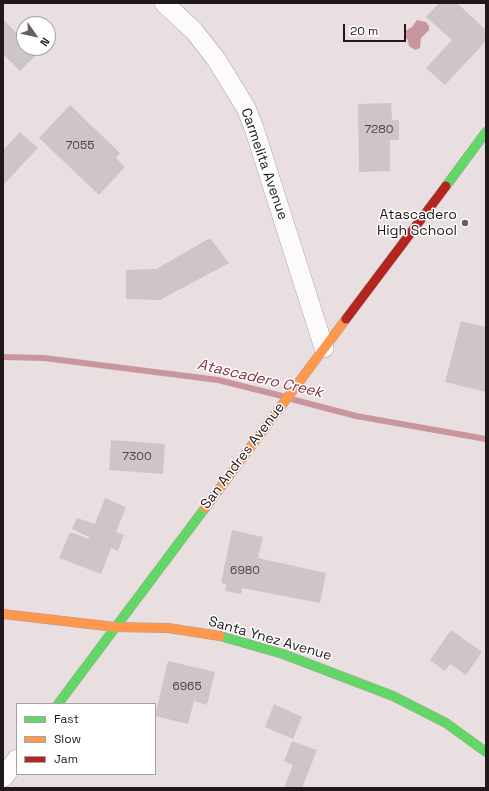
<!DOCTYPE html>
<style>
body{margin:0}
#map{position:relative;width:489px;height:791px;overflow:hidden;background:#eadfe0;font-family:"Space Grotesk",sans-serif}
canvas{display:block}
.frame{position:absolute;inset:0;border:4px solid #201819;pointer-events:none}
.legend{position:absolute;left:16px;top:703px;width:140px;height:72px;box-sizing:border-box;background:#fff;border:1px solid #a6a3a3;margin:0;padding:5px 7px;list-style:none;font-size:12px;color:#201819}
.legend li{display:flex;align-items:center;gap:8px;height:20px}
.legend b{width:20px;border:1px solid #a6a3a3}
.north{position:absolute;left:16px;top:16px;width:40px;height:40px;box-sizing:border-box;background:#fff;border:1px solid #a6a3a3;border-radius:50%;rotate:124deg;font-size:11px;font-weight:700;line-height:16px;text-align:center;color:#201819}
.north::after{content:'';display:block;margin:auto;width:14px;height:18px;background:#675e5f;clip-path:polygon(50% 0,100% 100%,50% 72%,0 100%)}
.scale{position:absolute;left:343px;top:24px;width:63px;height:18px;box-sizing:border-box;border:2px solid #201819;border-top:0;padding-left:5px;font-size:12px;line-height:14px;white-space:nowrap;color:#201819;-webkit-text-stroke:3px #fff;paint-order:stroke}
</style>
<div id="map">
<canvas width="489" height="791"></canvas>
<div class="frame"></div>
<ul class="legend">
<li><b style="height:5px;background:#63d668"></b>Fast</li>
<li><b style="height:5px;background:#ff974d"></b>Slow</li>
<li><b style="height:5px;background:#b3261e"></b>Jam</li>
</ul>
<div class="north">N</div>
<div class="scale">20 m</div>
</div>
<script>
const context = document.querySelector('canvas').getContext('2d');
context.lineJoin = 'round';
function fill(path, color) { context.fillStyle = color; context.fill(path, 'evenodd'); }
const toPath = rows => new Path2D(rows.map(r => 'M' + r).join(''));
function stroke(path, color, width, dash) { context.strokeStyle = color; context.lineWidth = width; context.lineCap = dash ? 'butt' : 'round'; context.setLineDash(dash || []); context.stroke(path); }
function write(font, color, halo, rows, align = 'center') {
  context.font = font + ' "Space Grotesk",sans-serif'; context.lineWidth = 3; context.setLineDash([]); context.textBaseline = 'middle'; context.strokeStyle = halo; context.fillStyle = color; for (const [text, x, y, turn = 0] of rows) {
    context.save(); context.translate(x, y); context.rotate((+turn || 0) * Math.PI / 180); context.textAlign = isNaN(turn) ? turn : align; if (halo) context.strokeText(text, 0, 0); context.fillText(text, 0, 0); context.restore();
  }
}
fill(toPath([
 [417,20,426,22,429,26,429,30,421,38,420,48,415,50,409,46,408,41,404,34,405,31,412,27]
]), '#ca969d');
stroke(toPath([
 [3,357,44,358,218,380,282,396],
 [291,399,356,416,486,439]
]), '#ca969d', 6);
fill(toPath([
 [439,3,457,3,486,30,486,41,445,85,426,68,452,40,426,17],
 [3,19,24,41,24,48,31,48,37,54,20,71,3,54],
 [391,103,392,120,399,120,399,140,390,140,390,171,359,172,358,104],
 [70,105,120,153,116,158,125,167,99,195,39,138],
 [20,132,38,148,3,185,3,150],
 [210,238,229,263,160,300,126,299,126,270,156,269],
 [461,321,486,327,486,392,445,382],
 [111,440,165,444,163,474,109,470],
 [105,498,126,507,116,532,124,535,118,551,111,548,101,574,59,558,70,532,89,539,89,537,72,529,77,518,95,524],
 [232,530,263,537,258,558,326,573,320,603,242,588,241,594,225,591,226,584,221,583],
 [451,630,482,652,466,675,450,664,445,671,430,660],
 [168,661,215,672,207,705,194,701,188,724,155,716],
 [274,704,302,717,293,739,265,727],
 [292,741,317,750,302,788,284,788,293,765,284,761]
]), '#cec6c6');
const street = toPath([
 [164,3,194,31,216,59,246,108,254,128,324,348],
 [3,778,17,759]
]);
const fast = toPath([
 [446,186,486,132],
 [220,636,283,654,393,696,446,723,486,752],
 [58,704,205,508]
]);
const slow = toPath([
 [205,508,346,319],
 [3,614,115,627,168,628,220,636]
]);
const jam = toPath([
 [346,319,446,186]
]);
stroke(street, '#a79fa0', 20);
stroke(fast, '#a79fa0', 10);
stroke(slow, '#a79fa0', 10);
stroke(jam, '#a79fa0', 10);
stroke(street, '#fcfafa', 19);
stroke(fast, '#63d668', 9);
stroke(slow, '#ff974d', 9);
stroke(jam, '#b3261e', 9);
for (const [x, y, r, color] of [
 [465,223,4,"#675e5f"]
]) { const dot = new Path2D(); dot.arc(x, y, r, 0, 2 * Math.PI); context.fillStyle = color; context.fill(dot); stroke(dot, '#fff', 1.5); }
write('12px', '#4c4445', null, [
 ["7280",379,130],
 ["7055",80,146],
 ["7300",137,457],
 ["6980",245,571],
 ["6965",187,687]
]);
write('14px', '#201819', '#fff', [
 ["Carmelita Avenue",264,164,71],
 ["San Andres Avenue",243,456,-53],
 ["Santa Ynez Avenue",270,639,16]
]);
write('14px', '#201819', '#fff', [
 ["Atascadero",457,215],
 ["High School",457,231]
], 'right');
write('italic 15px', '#862f41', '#fff', [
 ["Atascadero Creek",260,379,13]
]);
</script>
